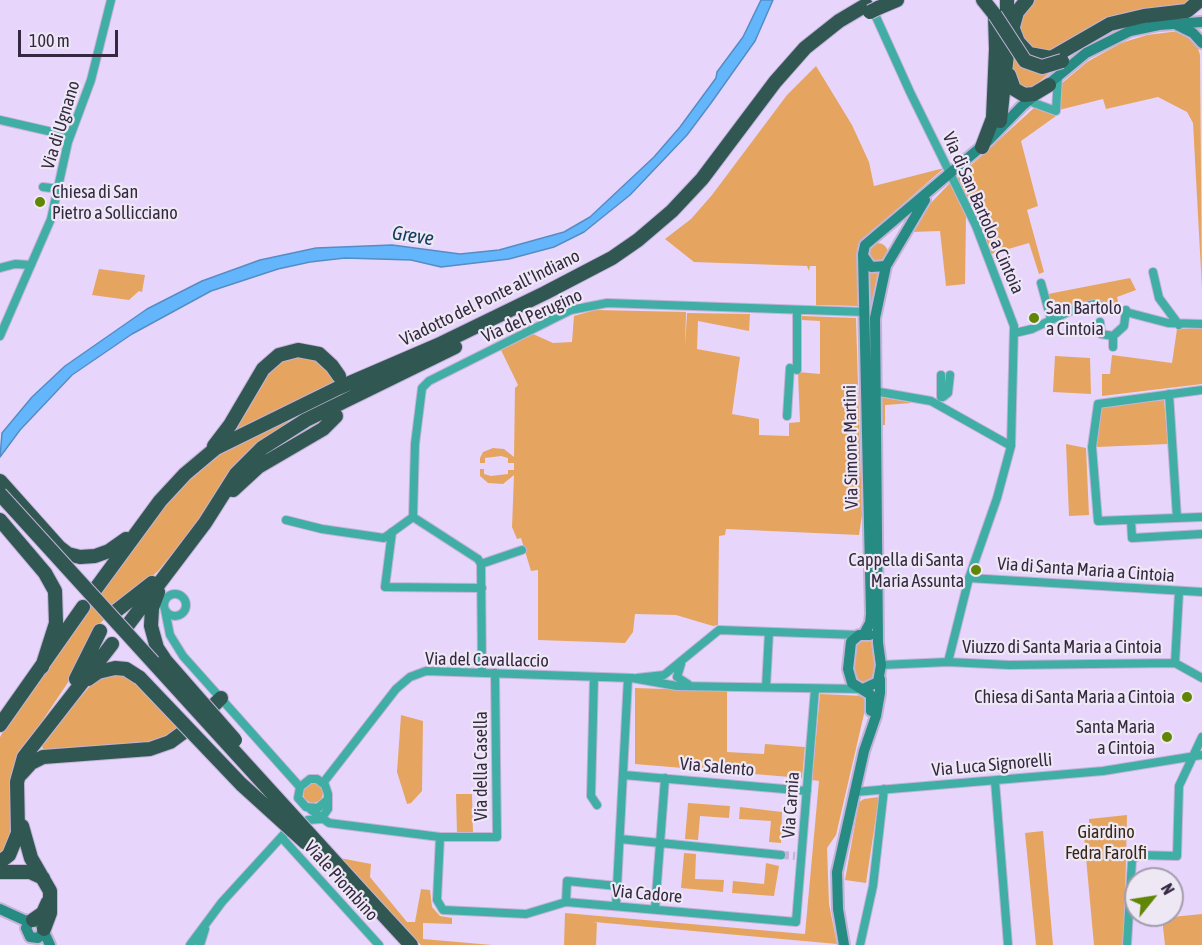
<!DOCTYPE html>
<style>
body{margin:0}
#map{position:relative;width:1202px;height:945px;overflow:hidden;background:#e7d5fc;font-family:"Asap Condensed",sans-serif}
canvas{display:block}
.north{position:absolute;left:1124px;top:867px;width:60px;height:60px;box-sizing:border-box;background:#eee8f5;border:2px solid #a49cad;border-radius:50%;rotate:60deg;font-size:16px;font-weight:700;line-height:24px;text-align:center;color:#352942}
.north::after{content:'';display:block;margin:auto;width:21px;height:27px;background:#618504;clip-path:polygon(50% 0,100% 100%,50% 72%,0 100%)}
.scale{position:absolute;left:18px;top:30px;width:100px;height:27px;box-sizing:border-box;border:3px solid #352942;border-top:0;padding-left:8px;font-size:18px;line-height:21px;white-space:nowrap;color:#352942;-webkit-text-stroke:4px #eee8f5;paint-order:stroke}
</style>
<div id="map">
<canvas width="1202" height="945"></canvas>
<div class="north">N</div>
<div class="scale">100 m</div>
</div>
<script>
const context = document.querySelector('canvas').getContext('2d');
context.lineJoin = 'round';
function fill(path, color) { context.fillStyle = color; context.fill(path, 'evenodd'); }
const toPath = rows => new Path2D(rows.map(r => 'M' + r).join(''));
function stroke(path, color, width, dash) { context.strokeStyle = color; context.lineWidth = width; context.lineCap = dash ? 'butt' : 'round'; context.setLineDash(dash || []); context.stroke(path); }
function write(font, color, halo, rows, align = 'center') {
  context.font = font + ' "Asap Condensed",sans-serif'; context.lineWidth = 4.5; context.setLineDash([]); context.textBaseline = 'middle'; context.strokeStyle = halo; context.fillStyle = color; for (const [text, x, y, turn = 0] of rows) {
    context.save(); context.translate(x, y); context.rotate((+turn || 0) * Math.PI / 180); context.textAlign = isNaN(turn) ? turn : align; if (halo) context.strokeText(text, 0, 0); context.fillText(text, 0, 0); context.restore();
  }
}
fill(toPath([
 [1033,0,1194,0,1188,5,1158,8,1052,54,1035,53,1020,38,1019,17],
 [1171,32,1182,32,1190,37,1197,45,1200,55,1202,289,1193,123,1187,112,1158,97,1106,109,1103,99,1059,110,1061,84,1087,62,1121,43,1147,35],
 [1012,50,1058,66,1033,87,1022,88,1013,81],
 [816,66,852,125,869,162,874,186,944,168,862,240,857,249,858,306,816,305,816,266,810,266,809,271,807,266,694,262,665,239,691,219,712,195,787,95],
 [1035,107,1056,116,1021,141,1038,206,1027,210,1044,272,1039,274,1029,243,991,254,957,178],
 [950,183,966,217,965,284,946,286,940,231,911,232,929,205],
 '868 253a10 10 0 1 1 20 0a10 10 0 1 1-20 0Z',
 [99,269,145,275,142,292,139,291,129,300,92,295],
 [867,269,882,272,873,309,867,309],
 [1130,278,1136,290,1117,297,1119,306,1095,302,1054,316,1048,294],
 [595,310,686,312,685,348,687,313,750,314,749,331,698,321,697,349,740,357,732,414,759,419,759,435,789,436,789,423,800,422,798,372,820,374,820,321,802,320,802,316,856,318,862,515,859,535,726,529,725,535,719,536,718,625,713,626,676,615,635,614,633,632,625,643,538,640,538,570,531,571,521,538,517,539,512,527,514,475,503,484,488,483,480,476,480,469,484,469,484,474,491,476,508,474,508,470,514,470,514,463,508,463,508,458,501,456,485,458,485,463,480,463,480,458,483,452,493,448,504,449,514,457,515,388,518,385,501,350,533,334,553,343,572,342,574,316],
 [1202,328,1202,384,1102,396,1102,374,1110,374,1112,355,1172,363,1177,329],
 [297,355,320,360,333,374,337,384,312,393,223,441,266,375,279,361],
 [1055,356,1090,358,1091,394,1053,392],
 [880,397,908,402,912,403,885,405,885,425,880,425],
 [1164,400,1168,444,1096,447,1100,407],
 [283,418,291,424,221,495,158,571,97,626,79,666,30,739,15,826,0,859,0,737,16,710,120,563,165,504,207,460],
 [1066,444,1086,448,1089,515,1069,516],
 [860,639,871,641,876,649,876,677,864,686,853,678,855,642],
 [128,674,183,727,169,738,151,745,43,750,42,745,60,720,100,675],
 [635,688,727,691,727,752,764,754,765,744,805,747,802,778,635,764],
 [820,694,864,696,867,701,836,835,827,848,829,904,837,944,594,922,597,923,596,945,564,945,565,913,805,934,819,781,812,780],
 [401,715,423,721,422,791,411,803,407,804,397,772],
 '303 793a10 10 0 1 1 20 0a10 10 0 1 1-20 0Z',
 [456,794,472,794,473,833,457,834],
 [879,797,866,883,845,880,859,802,864,799],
 [688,803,730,806,729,818,700,816,698,840,685,839],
 [740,807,782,812,781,843,769,842,771,821,739,819],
 [1127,815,1124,945,1094,945,1083,825,1089,824,1089,819],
 [1043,831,1053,945,1036,945,1025,833],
 [684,853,696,854,695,879,724,880,723,892,681,888],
 [340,858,371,864,370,877,407,922,415,922,421,889,430,890,432,907,440,916,452,918,452,924,423,923,423,939,492,945,421,945],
 [766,863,779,866,774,896,732,893,733,881,764,884],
 [1202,914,1202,945,1165,945,1162,918]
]), '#e5a561');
const water = toPath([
 [761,0,773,0,755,41,711,103,687,135,630,195,584,232,554,247,509,259,441,267,411,260,345,258,310,262,278,269,211,291,132,334,72,375,20,430,0,457,2,433,32,397,65,366,147,309,202,281,260,260,316,248,392,245,460,254,499,250,564,232,590,217,654,157,680,127,716,78,717,72,743,37,761,0]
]);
fill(water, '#64b6fc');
stroke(water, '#568cc4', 1.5);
stroke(toPath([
 [781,855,795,856]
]), '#c3b3d7', 8, [8, 4]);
const street = toPath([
 [872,8,910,92,976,226,1014,326,1011,446,997,498,969,578,948,662],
 [1034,103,1056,111,1058,77],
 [0,120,70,136],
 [43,187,59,189],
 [0,268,15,264,31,265],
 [1153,272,1159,298,1179,325],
 [1041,283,1051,319],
 [1100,322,1101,334,1113,336],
 [1015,333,1032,329,1077,308,1095,304,1168,323,1202,324],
 [0,336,51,219,68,142,91,80,111,0],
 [1113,347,1113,336,1124,326,1126,310],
 [941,375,941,397],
 [1202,390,1098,404,1092,447,1098,521,1202,517],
 [874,391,931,401,1011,446],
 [1169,394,1177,518],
 [943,397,948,393,950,375],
 [787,416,790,368,797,370,797,310],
 [413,517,415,444,422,388,429,381,571,310,607,303,865,312],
 [413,517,478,559,481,564],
 [286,520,322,529,384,538,413,517],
 [1131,520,1132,538,1202,534],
 [392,532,385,587,482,588],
 [481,564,482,673],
 [481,564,522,550],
 [969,578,1202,592],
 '164 605a11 11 0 1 1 22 0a11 11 0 1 1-22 0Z',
 [165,610,170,635,183,656,300,787],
 [1175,663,1179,592],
 [1175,663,1202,678],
 [681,664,677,677,688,684],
 [881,665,948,662,1009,665,1175,663],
 [594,677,591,796,597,805],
 [637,678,664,675,719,630,859,635],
 [766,687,769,632],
 [624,775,807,791],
 [995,781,1008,945],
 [323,783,396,689,410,677,426,671,632,678,677,686,863,689],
 [855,792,1103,771,1202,755],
 [310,809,329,823,440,837,497,837,495,673],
 [321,819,328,809,328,794,325,785,317,779,310,779,300,787,298,798,306,807,318,808,327,800],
 [308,820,321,819],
 [440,837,437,900,443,910,526,914,566,902],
 [282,838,379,945],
 [620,839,781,855],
 [617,886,567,881,566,902,796,922,815,689],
 [616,906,628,678],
 [655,909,665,778],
 [190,945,222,902,285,833],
 [200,945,205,929],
 [860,945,873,886,884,789],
 [1127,945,1132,860,1139,855,1177,856,1179,786,1202,737]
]);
const secondary = toPath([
 [1177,25,1193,33,1202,43],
 [864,257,871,267,886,266],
 [864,634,870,623,871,614,863,254,865,245,988,141,1022,106,1086,53,1130,31,1159,25,1202,22],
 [870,635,859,635,851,642,848,669,852,683,871,695,871,711],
 [863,689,878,682,881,665,878,643,875,318,886,266,925,200],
 [0,909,24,920,39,921,50,945],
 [30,921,26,928,30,937,38,938,44,931],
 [844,945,838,909,837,872,864,751,876,716,880,693,880,679]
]);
const highway = toPath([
 [1007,0,1007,33],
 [878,8,897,0],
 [1013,29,1018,42,1029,54,1051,58,1110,24,1144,16,1187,11,1200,0],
 [1009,75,1014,89,1024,95,1034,94,1049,85],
 [1000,121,1008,44,1017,12,1027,0],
 [982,147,993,118,996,49,995,15,983,0],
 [214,446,230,425,263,369,279,355,298,350,319,354,332,366,339,376],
 [0,481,59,547,68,554,80,557,95,556,109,551,126,539],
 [233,490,258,467,323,429,336,416],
 [0,520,45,573,55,591,56,623,42,667],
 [94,591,160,501,185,474,216,448,338,388,438,345,545,293,612,258,638,240,672,211,702,179,775,82,805,48,839,21,866,5],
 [158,592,152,608,151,626,157,648,165,660],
 [116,611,152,583],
 [127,626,205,523,236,474,262,448,306,420,455,347],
 [76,679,100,631],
 [88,679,98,672,115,668,126,669,140,678],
 [211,708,221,698],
 [0,725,83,607],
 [21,774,31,763,43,757,150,749,170,742,185,731],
 [22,826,31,858,50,891,50,913,44,929],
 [0,862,9,855,18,833,17,782,24,757,112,644],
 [0,872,30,872,43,878],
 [364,894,411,945],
 [33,920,43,913,48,902]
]);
stroke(street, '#c3b3d7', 10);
stroke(secondary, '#c3b3d7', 14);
stroke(highway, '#c3b3d7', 16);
stroke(street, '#40aea4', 8);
stroke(secondary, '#268b82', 10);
stroke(highway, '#315753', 14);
const highwayBridge = toPath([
 [870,12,878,8],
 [995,15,1025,61,1042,67,1062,61],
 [0,494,364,894],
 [165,660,235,740],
 [140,678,241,784,306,843]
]);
stroke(highwayBridge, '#c3b3d7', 16, []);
stroke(highwayBridge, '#315753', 14);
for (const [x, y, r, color] of [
 [40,202,6,"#618504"],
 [1034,318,6,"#618504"],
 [976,570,6,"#618504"],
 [1187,697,6,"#618504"],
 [1167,737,6,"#618504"]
]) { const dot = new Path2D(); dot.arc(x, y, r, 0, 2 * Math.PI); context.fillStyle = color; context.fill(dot); stroke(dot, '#eee8f5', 2); }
write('18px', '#352942', '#eee8f5', [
 ["Via di Ugnano",61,125,-73],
 ["Via di San Bartolo a Cintoia",983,213,66],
 ["Viadotto del Ponte all'Indiano",490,298,-26],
 ["Via del Perugino",532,316,-24],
 ["Via Simone Martini",851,447,-91],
 ["Via di Santa Maria a Cintoia",1086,570,4],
 ["Viuzzo di Santa Maria a Cintoia",1062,647],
 ["Via del Cavallaccio",487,660,1],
 ["Via Luca Signorelli",992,765,-5],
 ["Via della Casella",481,766,-90],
 ["Via Salento",717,767,5],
 ["Via Carnia",791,805,-86],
 ["Viale Piombino",341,881,48],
 ["Via Cadore",647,894,5]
]);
write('18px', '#352942', '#eee8f5', [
 ["Chiesa di San",52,192,"left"],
 ["Pietro a Sollicciano",52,213,"left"],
 ["San Bartolo",1046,308,"left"],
 ["a Cintoia",1046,329,"left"],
 ["Cappella di Santa",964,560],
 ["Maria Assunta",964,581],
 ["Chiesa di Santa Maria a Cintoia",1175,697],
 ["Santa Maria",1155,727],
 ["a Cintoia",1155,748]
], 'right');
write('18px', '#382715', '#eee8f5', [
 ["Giardino",1106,832],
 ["Fedra Farolfi",1106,853]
]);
write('italic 20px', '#103d5f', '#eee8f5', [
 ["Greve",413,236,9]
]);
</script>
